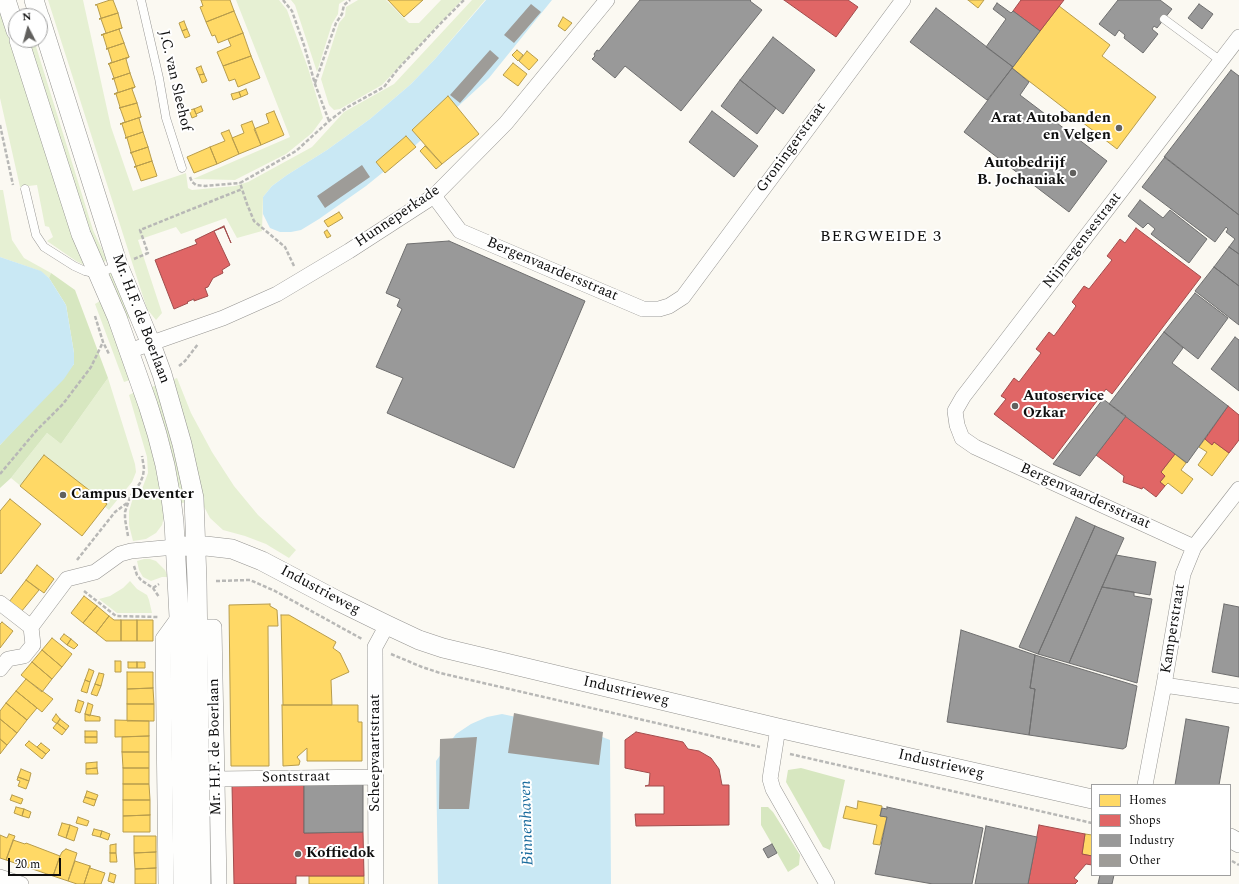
<!DOCTYPE html>
<style>
body{margin:0}
#map{position:relative;width:1239px;height:884px;overflow:hidden;background:#fbf9f2;font-family:Spectral,serif}
canvas{display:block}
.legend{position:absolute;left:1091px;top:784px;width:140px;height:92px;box-sizing:border-box;background:#fff;border:1px solid #9f9f9f;margin:0;padding:5px 7px;list-style:none;font-size:12px;color:#0e0e0e}
.legend li{display:flex;align-items:center;gap:8px;height:20px}
.legend b{width:20px;border:1px solid #9f9f9f}
.north{position:absolute;left:8px;top:8px;width:40px;height:40px;box-sizing:border-box;background:#fff;border:1px solid #9f9f9f;border-radius:50%;rotate:354deg;font-size:11px;font-weight:700;line-height:16px;text-align:center;color:#0e0e0e}
.north::after{content:'';display:block;margin:auto;width:14px;height:18px;background:#61605e;clip-path:polygon(50% 0,100% 100%,50% 72%,0 100%)}
.scale{position:absolute;left:8px;top:858px;width:53px;height:18px;box-sizing:border-box;border:2px solid #0e0e0e;border-top:0;padding-left:5px;font-size:12px;line-height:14px;white-space:nowrap;color:#0e0e0e;-webkit-text-stroke:3px #fff;paint-order:stroke}
</style>
<div id="map">
<canvas width="1239" height="884"></canvas>
<ul class="legend">
<li><b style="height:11px;background:#ffd966"></b>Homes</li>
<li><b style="height:11px;background:#e06666"></b>Shops</li>
<li><b style="height:11px;background:#999"></b>Industry</li>
<li><b style="height:11px;background:#9e9c98"></b>Other</li>
</ul>
<div class="north">N</div>
<div class="scale">20 m</div>
</div>
<script>
const context = document.querySelector('canvas').getContext('2d');
context.lineJoin = 'round';
function fill(path, color) { context.fillStyle = color; context.fill(path, 'evenodd'); }
const toPath = rows => new Path2D(rows.map(r => 'M' + r).join(''));
function stroke(path, color, width, dash) { context.strokeStyle = color; context.lineWidth = width; context.lineCap = dash ? 'butt' : 'round'; context.setLineDash(dash || []); context.stroke(path); }
function write(font, color, halo, rows, align = 'center') {
  context.font = font + ' Spectral,serif'; context.lineWidth = 4; context.setLineDash([]); context.textBaseline = 'middle'; context.strokeStyle = halo; context.fillStyle = color; for (const [text, x, y, turn = 0] of rows) {
    context.save(); context.translate(x, y); context.rotate((+turn || 0) * Math.PI / 180); context.textAlign = isNaN(turn) ? turn : align; if (halo) context.strokeText(text, 0, 0); context.fillText(text, 0, 0); context.restore();
  }
}
fill(toPath([
 [0,0,90,268,76,261,47,241,53,237,49,227,45,226,37,185,20,187,0,98],
 [48,0,83,0,111,127,133,191,186,173,188,188,192,190,235,186,248,182,312,147,344,112,394,84,472,0,485,0,435,59,411,84,370,119,327,150,287,175,272,186,263,197,262,231,237,238,226,218,181,234,176,227,138,240,162,313,156,320,147,309],
 [236,0,279,0,287,10,308,68,323,118,312,133,286,154,235,180,193,179,290,137],
 [291,0,345,0,339,4,338,14,332,24,317,72,295,5],
 [358,0,386,0,409,23,419,23,441,0,462,0,382,85,340,109,334,110,329,105,321,79,339,23,345,16,346,7],
 [24,40,34,40,93,230,107,260,99,265],
 [0,190,3,190,12,240,24,258,51,273,49,278,40,271,0,257],
 [112,270,131,317,123,321,103,274],
 [105,298,130,380,124,382,95,304],
 [108,378,135,464,136,472,132,482,109,510,56,469,34,497,11,478,47,433,61,444],
 [177,378,191,413,212,452,234,486,258,515,296,550,289,558,266,544,245,536,223,530,210,518,201,501,169,381],
 [161,384,190,502,181,503,168,437,151,387],
 [135,392,147,431,155,461,165,513,162,525,156,533,146,539,133,541,129,525,129,511,133,498,142,489,148,473,147,457,129,395],
 [144,559,150,559,156,561,165,570,168,577,162,577,151,581,143,577,139,570,137,561],
 [130,581,137,589,147,595,149,600,152,613,117,613,99,599,110,596,123,588]
]), '#e6f0d3');
fill(toPath([
 [51,273,75,290,108,378,61,444,47,433,11,478,0,488,0,445,74,364,74,353,66,305,49,278],
 [801,768,845,780,830,850,823,847,786,782,788,770],
 [761,807,768,807,773,812,800,855,799,865,788,872,761,825]
]), '#d7e7c0');
fill(toPath([
 [486,0,552,0,489,78,408,152,366,186,319,219,301,230,291,232,280,232,270,228,263,214,263,197,272,186,287,175,327,150,370,119,411,84,435,59],
 [0,257,41,271,49,278,66,305,74,353,74,364,64,379,0,445],
 [502,714,592,733,610,740,611,884,438,884,436,761,456,734,471,724,487,717]
]), '#c9e8f4');
const homes = toPath([
 [110,0,113,0,118,13,99,19,101,18,97,5,95,5,110,0],
 [201,0,230,0,234,11,206,22,200,7,203,6,201,0],
 [388,0,423,0,404,17,388,0],
 [968,0,984,0,978,8,968,0],
 [1059,6,1110,45,1102,56,1156,97,1117,149,1012,68,1059,6],
 [234,11,243,33,218,43,215,35,212,36,206,22,234,11],
 [118,13,122,28,101,35,106,33,101,19,99,19,118,13],
 [563,17,572,23,565,31,558,26,563,17],
 [184,21,187,29,182,31,179,23,184,21],
 [122,28,119,29,124,43,106,49,107,48,103,35,101,35,122,28],
 [187,29,190,36,185,38,182,31,187,29],
 [243,33,251,56,223,66,217,52,231,46,228,39,243,33],
 [124,43,129,57,108,64,112,62,108,49,106,49,124,43],
 [517,50,523,55,518,61,512,55,517,50],
 [527,51,538,60,529,70,519,61,527,51],
 [251,56,260,78,238,87,235,79,229,81,223,66,251,56],
 [129,57,126,59,130,73,112,79,114,78,109,64,108,64,129,57],
 [513,63,527,74,518,86,503,75,513,63],
 [201,66,204,74,199,75,196,68,201,66],
 [130,73,135,87,114,94,118,92,114,79,112,79,130,73],
 [204,74,207,81,202,83,199,75,204,74],
 [135,87,132,89,137,103,119,108,120,107,116,94,114,94,135,87],
 [246,89,248,94,241,97,239,92,246,89],
 [239,92,241,97,233,100,231,94,239,92],
 [448,96,479,134,442,164,412,130,448,96],
 [137,103,141,117,120,124,125,122,120,108,119,108,137,103],
 [201,106,203,111,196,114,194,109,201,106],
 [194,109,197,116,192,118,189,110,194,109],
 [274,111,284,135,261,145,254,129,269,123,266,114,274,111],
 [141,117,139,118,143,132,125,138,126,137,122,124,120,124,141,117],
 [252,121,261,145,239,154,232,138,244,133,241,125,252,121],
 [229,130,239,154,217,164,210,147,225,141,221,133,229,130],
 [143,132,148,147,130,153,131,152,127,138,125,138,143,132],
 [406,136,416,147,385,173,376,162,406,136],
 [425,146,442,164,436,169,420,151,425,146],
 [148,147,152,161,134,167,136,166,131,152,130,153,148,147],
 [210,147,217,164,194,173,187,157,210,147],
 [152,161,157,176,141,181,136,167,134,167,152,161],
 [339,212,343,218,328,227,324,221,339,212],
 [327,230,331,236,327,238,324,232,327,230],
 [1205,439,1212,445,1214,442,1229,453,1212,476,1198,465,1207,452,1199,447,1205,439],
 [1175,454,1186,463,1181,470,1193,479,1182,494,1168,483,1165,486,1160,482,1165,476,1161,472,1175,454],
 [44,455,107,504,82,536,20,486,44,455],
 [10,499,41,524,1,574,0,573,0,511,10,499],
 [37,565,54,579,44,593,26,580,37,565],
 [26,580,39,590,21,612,9,602,26,580],
 [84,596,97,606,83,623,71,613,84,596],
 [270,604,270,606,277,610,278,626,268,626,269,766,231,766,229,605,270,604],
 [97,606,109,616,96,633,83,623,97,606],
 [281,615,289,615,336,642,333,648,340,653,349,672,331,680,332,705,283,705,281,615],
 [109,616,114,620,121,620,121,641,106,641,96,633,109,616],
 [121,620,137,620,137,641,121,641,121,620],
 [137,620,153,620,153,641,137,641,137,620],
 [2,622,13,631,0,648,0,624,2,622],
 [64,634,71,639,67,645,60,639,64,634],
 [52,638,72,654,62,667,42,650,52,638],
 [71,639,78,645,74,649,67,645,71,639],
 [42,650,62,667,52,679,32,662,42,650],
 [115,661,121,661,121,672,115,672,115,661],
 [32,662,52,679,42,692,21,675,32,662],
 [128,662,137,662,137,668,128,668,128,662],
 [137,662,145,662,145,668,137,668,137,662],
 [89,669,94,671,90,682,85,680,89,669],
 [127,672,153,672,153,688,127,689,127,672],
 [99,673,104,674,101,686,95,684,99,673],
 [26,679,53,699,42,712,16,691,26,679],
 [85,680,90,682,87,693,81,691,85,680],
 [95,684,101,686,97,696,91,694,95,684],
 [153,688,154,704,127,704,127,689,153,688],
 [16,691,37,708,27,720,6,703,16,691],
 [78,700,84,702,80,713,75,711,78,700],
 [6,703,27,720,17,733,0,719,0,711,6,703],
 [88,703,93,705,90,716,85,714,88,703],
 [127,704,154,704,154,721,127,721,127,704],
 [282,705,358,705,358,722,362,722,362,761,307,761,307,748,297,757,300,761,299,765,283,766,282,705],
 [56,714,60,719,57,724,52,720,56,714],
 [85,714,100,717,100,721,85,721,85,714],
 [0,719,17,733,7,745,0,739,0,719],
 [60,719,69,726,66,730,57,723,60,719],
 [115,720,149,721,149,736,115,737,115,720],
 [57,723,66,730,62,735,53,728,57,723],
 [85,731,97,731,97,737,85,737,85,731],
 [149,736,149,752,122,752,122,737,149,736],
 [85,737,97,737,97,743,85,743,85,737],
 [0,739,7,745,0,754,0,739],
 [29,741,46,754,42,759,25,745,29,741],
 [41,743,50,750,46,754,37,747,41,743],
 [122,752,149,752,149,768,123,768,122,752],
 [97,762,97,768,86,769,86,763,97,762],
 [97,768,98,774,86,774,86,769,97,768],
 [123,768,149,768,149,784,123,784,123,768],
 [21,769,31,773,29,781,18,777,21,769],
 [18,777,29,781,26,789,18,786,20,781,17,780,18,777],
 [123,784,149,784,150,800,123,800,123,784],
 [87,791,98,795,96,800,85,797,87,791],
 [12,795,23,799,21,804,10,800,12,795],
 [85,797,96,800,94,806,83,802,85,797],
 [123,800,150,800,150,815,123,816,123,800],
 [858,801,882,806,880,816,887,817,880,845,873,844,877,825,843,818,846,806,857,809,858,801],
 [16,807,24,809,22,816,14,813,16,807],
 [24,809,31,812,29,818,22,816,24,809],
 [150,815,150,832,123,832,123,816,150,815],
 [78,817,89,821,87,826,76,823,78,817],
 [62,823,70,825,66,838,58,835,62,823],
 [70,825,78,828,74,841,66,838,70,825],
 [94,829,102,831,100,837,92,835,94,829],
 [102,831,110,834,108,840,100,837,102,831],
 [9,834,15,836,6,860,0,858,0,835,7,838,9,834],
 [1085,834,1092,835,1092,856,1082,854,1085,834],
 [134,836,156,836,156,852,134,853,134,836],
 [13,840,25,844,26,843,60,856,53,876,6,860,13,840],
 [116,844,116,853,110,853,110,845,116,844],
 [66,849,77,853,68,881,53,876,60,856,62,852,66,849],
 [156,852,156,868,135,869,134,853,156,852],
 [110,853,116,853,117,862,110,862,110,853],
 [75,861,90,866,84,884,77,884,68,881,75,861],
 [90,866,90,868,105,873,101,884,84,884,90,866],
 [156,868,156,884,135,884,135,869,156,868],
 [110,873,116,875,114,883,108,881,110,873],
 [309,876,364,876,364,884,309,884,309,876]
]);
fill(homes, '#ffd966');
stroke(homes, '#b79c4c', 1);
const shops = toPath([
 [784,0,848,0,858,7,836,37,784,0],
 [1021,0,1064,0,1040,31,1013,11,1021,0],
 [224,226,231,243,224,227,214,231,230,265,222,270,223,273,213,278,208,287,205,288,208,296,194,301,194,299,187,302,188,303,174,309,155,260,197,244,195,240,224,226],
 [1136,228,1201,277,1112,394,1106,389,1053,459,994,414,1006,399,1001,396,1014,378,1019,382,1041,353,1036,349,1049,332,1054,336,1076,306,1072,302,1084,286,1089,289,1112,260,1107,256,1120,239,1125,243,1136,228],
 [1228,406,1239,415,1239,440,1229,453,1214,442,1212,445,1205,439,1228,406],
 [1126,416,1175,454,1161,472,1165,476,1160,482,1165,486,1156,497,1143,487,1142,489,1123,482,1124,476,1096,455,1126,416],
 [636,732,683,742,688,749,699,751,711,758,719,769,722,785,729,785,729,825,636,826,635,814,664,814,664,786,645,786,649,785,650,773,625,768,625,740,636,732],
 [232,784,304,784,304,833,363,832,364,876,296,876,296,884,234,884,232,784],
 [1039,825,1085,834,1082,854,1092,856,1092,865,1086,864,1074,878,1078,881,1075,884,1028,884,1039,825]
]);
fill(shops, '#e06666');
stroke(shops, '#a14c4c', 1);
const industry = toPath([
 [640,0,751,0,750,1,762,10,681,111,625,66,615,78,592,59,595,56,594,54,597,50,599,51,640,0],
 [1118,0,1160,0,1172,9,1157,28,1154,26,1152,29,1158,34,1143,53,1124,38,1125,35,1119,30,1115,36,1099,24,1118,0],
 [997,3,1011,13,1013,11,1040,31,1013,67,986,47,1006,19,993,9,997,3],
 [1199,4,1213,14,1202,29,1188,18,1199,4],
 [936,8,1013,67,987,100,910,42,936,8],
 [773,37,815,70,783,114,740,80,773,37],
 [1012,68,1029,82,1020,95,1107,161,1069,212,964,132,1012,68],
 [1231,70,1239,76,1239,215,1164,157,1231,70],
 [740,80,776,108,757,134,721,106,740,80],
 [712,111,758,146,734,177,689,142,712,111],
 [1165,157,1239,215,1239,254,1229,247,1235,239,1226,232,1228,229,1226,227,1215,242,1142,187,1165,157],
 [1140,200,1163,218,1170,210,1207,239,1189,263,1151,234,1155,229,1148,223,1143,228,1128,216,1140,200],
 [449,241,585,301,514,468,387,413,403,378,376,367,402,309,397,306,400,299,386,293,407,244,449,241],
 [1229,247,1239,254,1239,286,1214,267,1229,247],
 [1214,267,1239,286,1239,325,1195,291,1214,267],
 [1195,293,1228,318,1198,359,1164,332,1195,293],
 [1164,332,1183,348,1172,363,1228,406,1187,463,1109,404,1164,332],
 [1235,337,1239,340,1239,391,1211,369,1235,337],
 [1103,399,1126,416,1080,476,1053,464,1103,399],
 [1076,517,1095,526,1038,654,1019,647,1076,517],
 [1095,526,1124,538,1102,587,1069,663,1038,654,1095,526],
 [1116,555,1156,562,1150,595,1102,587,1116,555],
 [1102,587,1134,592,1134,596,1152,599,1137,683,1069,663,1102,587],
 [1224,604,1239,607,1239,677,1212,672,1224,604],
 [961,630,1035,655,1030,688,1035,689,1029,735,947,722,961,630],
 [1035,655,1137,686,1126,747,1123,749,1029,735,1035,689,1030,688,1035,655],
 [1186,719,1229,727,1219,785,1175,785,1186,719],
 [363,783,363,832,304,833,304,784,363,783],
 [887,807,983,828,972,884,933,884,875,874,887,817,880,816,882,808,887,809,887,807],
 [986,826,1037,837,1028,884,975,884,986,826],
 [772,844,777,853,768,858,763,849,772,844],
 [1100,875,1114,875,1112,884,1098,884,1100,875]
]);
fill(industry, '#999');
stroke(industry, '#6f6f6f', 1);
fill(toPath([
 [531,4,541,12,514,43,504,35],
 [490,50,499,58,460,103,450,95],
 [362,165,370,177,325,208,317,196],
 [514,713,603,732,599,765,508,753],
 [477,737,469,809,439,809,440,739]
]), '#9e9c98');
const service = toPath([
 [141,0,159,78,166,118,182,168],
 [1164,19,1221,61],
 [25,189,36,235,44,247,74,266,85,271,98,274,118,265]
]);
const minor = toPath([
 [434,196,460,231,643,309,659,309,669,306,683,297,903,0],
 [129,351,223,318,277,294,349,251,434,196,506,123,607,0],
 [1194,547,975,447,962,438,957,425,955,411,963,397,1239,37],
 [0,603,31,627],
 [197,627,214,627,219,884],
 [0,669,8,659,24,656,33,645,31,627,67,579,95,572,120,554,131,551,175,547],
 [1164,685,1239,696],
 [778,728,770,779,773,789,827,884],
 [217,779,376,777],
 [1145,785,1164,685,1183,574,1194,547,1239,489],
 [0,877,21,884],
 [166,884,163,639,179,617],
 [376,884,375,647,387,625]
]);
const tertiary = toPath([
 [6,0,16,31],
 [34,0,39,16],
 [40,18,118,265,151,344,162,374,182,444,194,498,197,581,201,884],
 [19,40,81,234,117,317,148,405,157,434,165,465,171,498,174,522,179,617,183,884],
 [175,547,197,545,232,549,262,561,338,601,387,625,419,640,443,648,778,728,1092,799],
 [1230,838,1239,843]
]);
stroke(service, '#959491', 9);
stroke(minor, '#959491', 16);
stroke(tertiary, '#959491', 20);
stroke(toPath([
 [283,0,292,11,304,45,315,84,329,121],
 [315,83,336,23,342,14,344,5,350,0],
 [0,125,13,185],
 [190,177,192,182,196,185,205,186,240,183],
 [134,259,148,253,140,230,242,189],
 [294,266,285,247,254,221,247,204,240,183,296,151,329,121,346,108,384,87,398,69,442,22,464,0],
 [95,316,103,342,109,354],
 [179,366,185,361,198,344],
 [0,474,36,431,63,404,91,367,103,342],
 [128,536,125,519,125,512,130,497,140,483,143,476,144,468,142,456],
 [77,560,115,512,127,503],
 [134,566,137,575,141,580,153,588,159,597],
 [216,581,250,580,275,591,362,639],
 [153,588,159,584],
 [84,591,116,616,158,617],
 [391,654,422,667,440,673,760,747],
 [790,754,1092,823],
 [1232,861,1239,865]
]), '#b8b8b6', 2.5, [4, 2]);
stroke(service, '#fefefd', 8);
stroke(minor, '#fefefd', 15);
stroke(tertiary, '#fefefd', 19);
for (const [x, y, r, color] of [
 [1119,128,4,"#61605e"],
 [1073,173,4,"#61605e"],
 [1015,406,4,"#61605e"],
 [63,495,4,"#61605e"],
 [298,854,4,"#61605e"]
]) { const dot = new Path2D(); dot.arc(x, y, r, 0, 2 * Math.PI); context.fillStyle = color; context.fill(dot); stroke(dot, '#fff', 1.5); }
write('15px', '#0e0e0e', '#fff', [
 ["J.C. van Sleehof",174,81,77],
 ["Groningerstraat",792,148,-54],
 ["Hunneperkade",398,217,-34],
 ["Nijmegensestraat",1083,241,-52],
 ["Bergenvaardersstraat",552,270,23],
 ["Mr. H.F. de Boerlaan",140,319,69],
 ["Bergenvaardersstraat",1085,497,24],
 ["Industrieweg",320,591,28],
 ["Kamperstraat",1174,629,-81],
 ["Industrieweg",626,692,13],
 ["Mr. H.F. de Boerlaan",216,747,-91],
 ["Scheepvaartstraat",376,753,-90],
 ["Industrieweg",941,765,13],
 ["Sontstraat",296,778,-1]
]);
write('bold 15px', '#0e0e0e', '#fff', [
 ["Arat Autobanden",1111,119,"right"],
 ["en Velgen",1111,136,"right"],
 ["Autobedrijf",1065,164,"right"],
 ["B. Jochaniak",1065,181,"right"],
 ["Autoservice",1023,397],
 ["Ozkar",1023,414],
 ["Campus Deventer",71,495],
 ["Koffiedok",306,854]
], 'left');
context.letterSpacing = '1px';
write('16px', '#0e0e0e', '#fff', [
 ["BERGWEIDE 3",881,238]
]);
context.letterSpacing = '0px';
write('italic 16px', '#196b9d', '#fff', [
 ["Binnenhaven",528,823,-92]
]);
</script>
